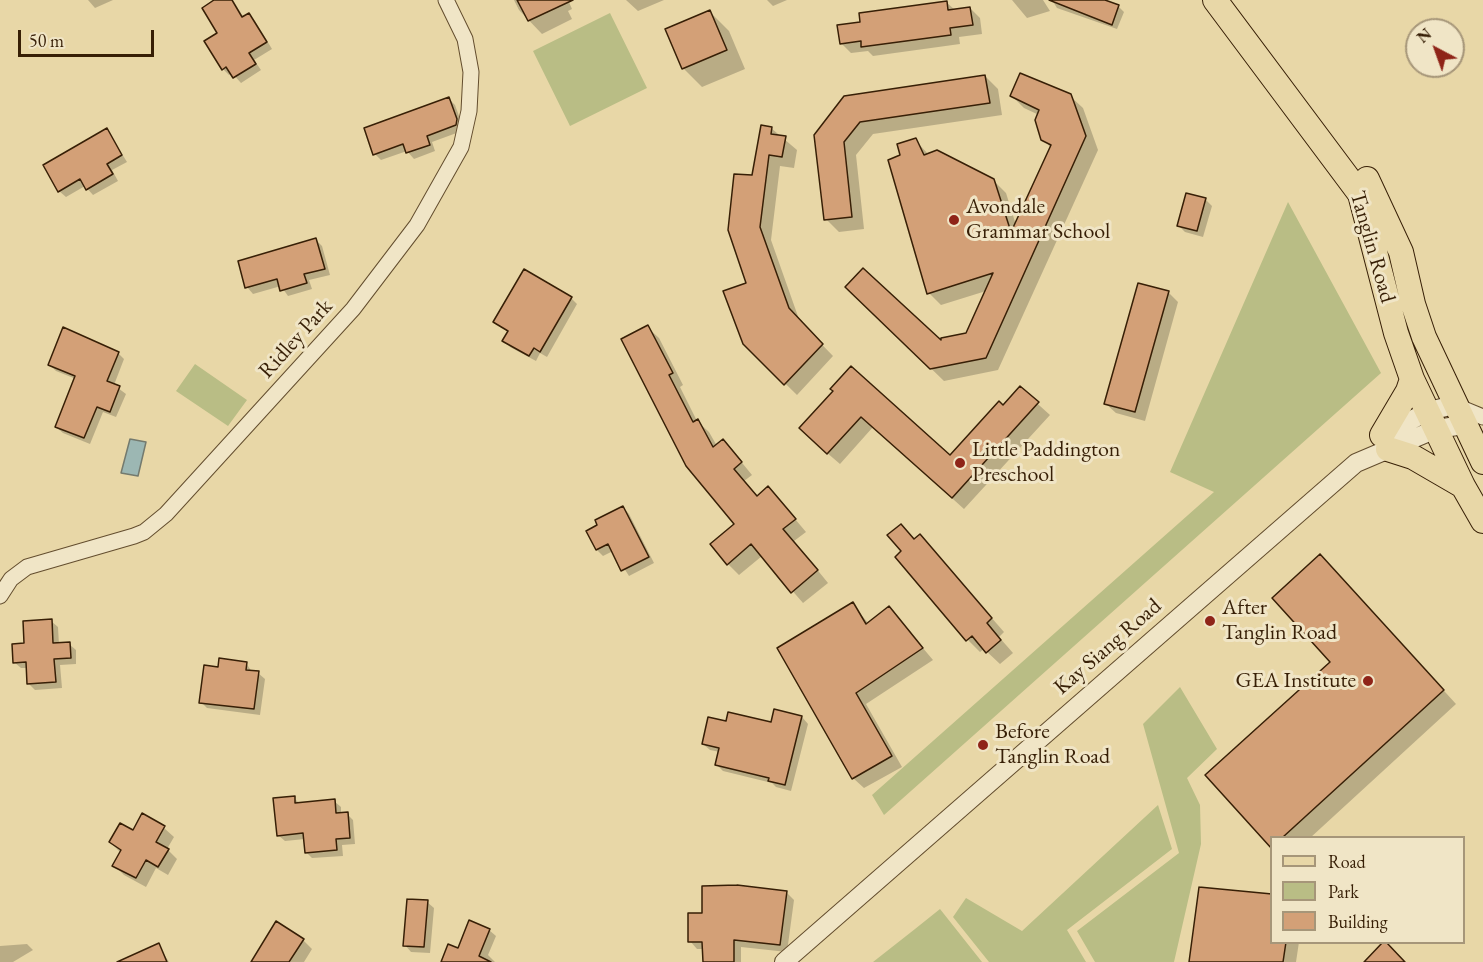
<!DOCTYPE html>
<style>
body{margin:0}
#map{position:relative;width:1483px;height:962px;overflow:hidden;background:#e8d7a7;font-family:"EB Garamond",serif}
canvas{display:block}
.legend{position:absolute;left:1270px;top:836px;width:195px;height:108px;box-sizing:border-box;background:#f0e5c6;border:2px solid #a69679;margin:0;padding:8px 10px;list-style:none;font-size:18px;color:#371f06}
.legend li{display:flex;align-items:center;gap:12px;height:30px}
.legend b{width:30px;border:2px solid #a69679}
.north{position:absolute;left:1405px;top:18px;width:60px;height:60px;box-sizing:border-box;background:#f0e5c6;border:2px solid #a69679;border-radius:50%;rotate:319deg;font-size:16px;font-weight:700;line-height:24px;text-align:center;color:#371f06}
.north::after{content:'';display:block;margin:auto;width:21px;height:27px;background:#8f2418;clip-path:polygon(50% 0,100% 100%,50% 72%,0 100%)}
.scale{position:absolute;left:18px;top:30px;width:136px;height:27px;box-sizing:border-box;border:3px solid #371f06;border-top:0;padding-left:8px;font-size:18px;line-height:21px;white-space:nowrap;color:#371f06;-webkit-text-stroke:4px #f0e5c6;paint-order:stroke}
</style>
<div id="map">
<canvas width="1483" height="962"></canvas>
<ul class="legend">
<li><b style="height:8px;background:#e8d7a7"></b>Road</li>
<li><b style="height:16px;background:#b9bd85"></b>Park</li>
<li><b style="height:16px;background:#d3a077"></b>Building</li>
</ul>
<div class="north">N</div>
<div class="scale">50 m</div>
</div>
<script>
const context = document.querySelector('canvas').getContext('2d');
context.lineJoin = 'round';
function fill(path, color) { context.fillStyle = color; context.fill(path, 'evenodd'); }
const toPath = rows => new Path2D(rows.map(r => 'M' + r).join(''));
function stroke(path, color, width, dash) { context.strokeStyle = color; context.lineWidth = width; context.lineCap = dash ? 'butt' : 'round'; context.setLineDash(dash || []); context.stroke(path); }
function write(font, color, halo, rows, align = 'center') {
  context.font = font + ' "EB Garamond",serif'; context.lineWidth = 6; context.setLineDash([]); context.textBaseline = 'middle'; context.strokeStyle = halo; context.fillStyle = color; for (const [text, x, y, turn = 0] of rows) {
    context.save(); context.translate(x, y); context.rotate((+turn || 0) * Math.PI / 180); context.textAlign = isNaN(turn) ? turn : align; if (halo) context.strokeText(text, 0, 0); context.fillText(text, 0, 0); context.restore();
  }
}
fill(toPath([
 [610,13,647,88,570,126,533,51],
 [1288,202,1381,373,884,815,872,795,1214,492,1170,472],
 [195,364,247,400,228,426,176,391],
 [1180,687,1217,749,1187,778,1200,805,1201,844,1174,962,1095,962,1077,931,1179,853,1143,724],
 [1158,805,1172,849,1067,930,1086,962,989,962,953,917,966,898,1022,931],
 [940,909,982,962,873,962,915,929]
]), '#b9bd85');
const water = toPath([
 [130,439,146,442,138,476,121,473,130,439]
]);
fill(water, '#9cb7b3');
stroke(water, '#747a6e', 1.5);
fill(toPath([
 [88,0,113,0,95,8],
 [217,0,233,0,244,18,249,15,255,21,272,49,254,60,261,70,241,83,232,73,229,75,223,69],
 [514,0,568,0,572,9,568,11,572,19,542,34,519,10],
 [626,0,664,0,638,11],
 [767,0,787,0,773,6],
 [1012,0,1043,0,1050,11,1027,18],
 [1052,0,1101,0,1118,6,1124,12,1117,29,1057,8],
 [946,2,955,10,970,8,980,18,982,34,959,37,960,44,873,56,868,51,851,53,842,44],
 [710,12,729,31,745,69,702,87,683,68],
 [985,76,998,89,1002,115,873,134,856,155,864,229,839,232,826,219,816,135],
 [1012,96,1070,96,1083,108,1098,150,998,370,944,381,847,287,944,345,967,335,986,291,941,305,929,293,902,156,915,140,929,155,993,180,1006,193,1016,225,1051,148,1043,139,1039,115,1024,108],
 [449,99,455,105,463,127,462,131,432,142,435,151,414,159,407,151,381,160,375,154],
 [771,128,797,150,794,168,780,166,771,240,800,322,833,356,797,395,744,343,753,177],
 [107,130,127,162,112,170,118,181,93,195,85,186,66,197,59,191],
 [1205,199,1212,206,1203,237,1185,232,1179,226],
 [316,240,322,246,330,275,309,280,312,289,288,296,281,286,253,294,247,287],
 [1168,292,1178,302,1145,421,1116,413,1106,404],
 [571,298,577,304,547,357,540,353,536,361,510,347,504,340,509,332,495,321],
 [647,327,659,338,683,385,680,387,697,421,709,432,717,446,734,453,752,475,744,481,758,497,779,500,806,532,794,541,828,583,803,603,762,556,739,575,728,564,737,524,687,465],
 [118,353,124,359,114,385,126,394,116,417,103,412,90,444,63,433,56,427,76,379,56,371,50,365],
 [1020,388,1050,415,964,509,873,427,840,464,812,440,835,391,950,457],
 [623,507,629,514,654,563,629,576,613,551,603,556,597,550,588,532],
 [920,536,1004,632,999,637,1013,653,1000,664,984,649,980,652,968,640,915,541],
 [1333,569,1456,704,1310,838,1272,838,1207,776,1332,662],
 [852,604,869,624,889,608,933,660,866,704,902,767,864,788,853,778],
 [51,621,58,627,59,645,69,644,76,650,76,664,60,665,62,688,35,690,29,684,27,668,21,668,14,662,26,645],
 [246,663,252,672,258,673,265,679,260,715,207,708,201,702,219,668],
 [802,717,808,724,791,791,776,787,772,783,723,771,717,765,720,752,710,750,703,744,727,723,772,724],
 [294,798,300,804,334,801,341,807,341,814,347,814,353,820,355,844,342,845,343,856,312,858,306,852,305,839,285,841,278,835],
 [143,815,164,828,174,837,167,849,177,859,168,875,156,868,146,887,124,875,114,865,120,852,110,842,133,832],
 [786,892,794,900,787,952,741,947,741,962,704,962,704,949,697,949,690,941,703,914],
 [427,902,434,908,430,953,411,952,405,945],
 [489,930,496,936,488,955,495,962,443,962],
 [303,940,312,949,304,962,252,962],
 [1272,942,1299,942,1296,962,1191,962],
 [27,944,33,950,13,962,0,962,0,946],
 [158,945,169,962,135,962]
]), '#0003');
const building = toPath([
 [214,0,232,0,242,17,249,13,267,42,249,53,256,64,233,78,226,67,222,70,204,41,217,33,202,8,214,0],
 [517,0,573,0,528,21,517,0],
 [1049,0,1105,0,1119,5,1112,25,1049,0],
 [947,1,948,10,970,7,973,25,950,28,951,35,861,47,861,41,840,44,837,25,860,22,859,13,947,1],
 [710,10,727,50,682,69,665,29,710,10],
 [1020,73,1071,94,1086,136,986,358,930,369,845,287,863,268,941,340,941,338,966,333,993,273,927,294,888,160,900,155,897,144,916,138,924,155,937,150,994,179,1011,232,1051,145,1041,140,1035,120,1039,110,1010,96,1020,73],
 [985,75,990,103,860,122,844,142,852,217,824,220,814,135,844,96,985,75],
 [449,97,457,119,456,125,427,136,430,145,406,153,403,144,373,155,364,128,449,97],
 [761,125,772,127,771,134,786,136,782,157,769,155,760,227,789,308,823,344,784,385,743,344,723,291,746,283,728,230,734,174,752,175,761,125],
 [107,128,122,155,107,164,113,174,86,190,80,179,58,192,43,165,107,128],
 [1186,193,1206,198,1197,231,1177,226,1186,193],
 [316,238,325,269,304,274,307,283,280,291,277,279,245,288,238,261,316,238],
 [524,269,572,297,540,352,534,348,529,356,502,341,508,331,493,322,524,269],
 [1138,283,1169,291,1135,412,1104,404,1138,283],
 [648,325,673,373,669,375,693,422,698,419,713,447,723,439,742,462,734,469,757,496,768,486,796,519,783,529,818,570,791,593,751,544,727,565,710,544,734,524,686,466,621,339,648,325],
 [63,327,119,352,107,381,120,386,110,412,97,407,84,438,55,427,75,376,48,365,63,327],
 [851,366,950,455,999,401,1003,405,1020,386,1039,402,952,498,861,417,827,454,799,428,833,391,830,389,851,366],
 [623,506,649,557,621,571,608,544,596,550,586,531,597,525,595,520,623,506],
 [901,524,914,539,920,534,992,618,987,623,1001,640,986,653,972,636,966,641,895,557,901,551,887,535,901,524],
 [1320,554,1444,690,1283,837,1272,837,1272,849,1205,775,1330,662,1272,598,1320,554],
 [853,602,866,624,889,606,923,648,856,693,892,756,852,779,777,648,853,602],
 [52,619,53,643,70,642,71,658,54,659,56,682,27,684,26,662,13,663,12,644,24,643,23,621,52,619],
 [219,658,247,662,246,670,259,671,254,709,199,703,204,665,218,667,219,658],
 [774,709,802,716,785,785,768,781,769,778,715,765,719,748,702,744,708,717,726,721,728,712,771,722,774,709],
 [295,796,295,803,335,799,336,813,348,812,350,838,336,839,337,850,305,853,303,833,277,836,273,798,295,796],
 [142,813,165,826,156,842,169,849,158,867,146,860,136,878,112,866,121,850,109,842,120,823,133,830,142,813],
 [737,885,787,891,780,945,734,940,734,962,703,962,702,942,688,942,688,913,702,913,702,886,737,885],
 [1199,887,1272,894,1272,942,1286,942,1283,962,1189,962,1199,887],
 [407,899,428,900,424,947,403,946,407,899],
 [469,920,490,929,479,956,491,962,441,962,448,944,458,948,469,920],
 [276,921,304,939,289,962,251,962,276,921],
 [1383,942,1386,942,1405,962,1364,962,1383,942],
 [159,943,167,962,117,962,159,943]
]);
fill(building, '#d3a077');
stroke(building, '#371f06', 1.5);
const minor = toPath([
 [1454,405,1483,417],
 [0,596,11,579,27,567,134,536,144,532,166,514,353,309,417,225,461,147,469,111,471,72,465,39,446,0]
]);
const tertiary = toPath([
 [1382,435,1429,411,1454,405],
 [784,962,1356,463,1436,429,1464,425]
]);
const primary = toPath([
 [1215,0,1360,194,1396,333,1412,379,1463,486,1483,521],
 [1367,179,1401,252,1413,304,1424,337,1483,462],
 [1382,435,1408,391,1412,379],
 [1388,449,1413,457,1463,486]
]);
stroke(minor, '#634d2e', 17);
stroke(tertiary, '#634d2e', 20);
stroke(primary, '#371f06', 26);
stroke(minor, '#f0e5c6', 15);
stroke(tertiary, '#f0e5c6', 18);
stroke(primary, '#e8d7a7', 24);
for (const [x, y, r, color] of [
 [954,220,6,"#8f2418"],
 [960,463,6,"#8f2418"],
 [1210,621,6,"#8f2418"],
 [1368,681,6,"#8f2418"],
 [983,745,6,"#8f2418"]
]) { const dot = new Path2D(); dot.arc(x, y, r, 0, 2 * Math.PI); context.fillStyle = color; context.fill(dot); stroke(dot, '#f0e5c6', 2); }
write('22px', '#371f06', '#f0e5c6', [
 ["Avondale",966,207],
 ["Grammar School",966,232],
 ["Little Paddington",972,450],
 ["Preschool",972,475],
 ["After",1222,608],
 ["Tanglin Road",1222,633],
 ["GEA Institute",1356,681,"right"],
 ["Before",995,732],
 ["Tanglin Road",995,757]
], 'left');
write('22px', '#371f06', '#f0e5c6', [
 ["Tanglin Road",1372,247,74],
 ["Ridley Park",296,339,-48],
 ["Kay Siang Road",1108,647,-41]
]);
</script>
